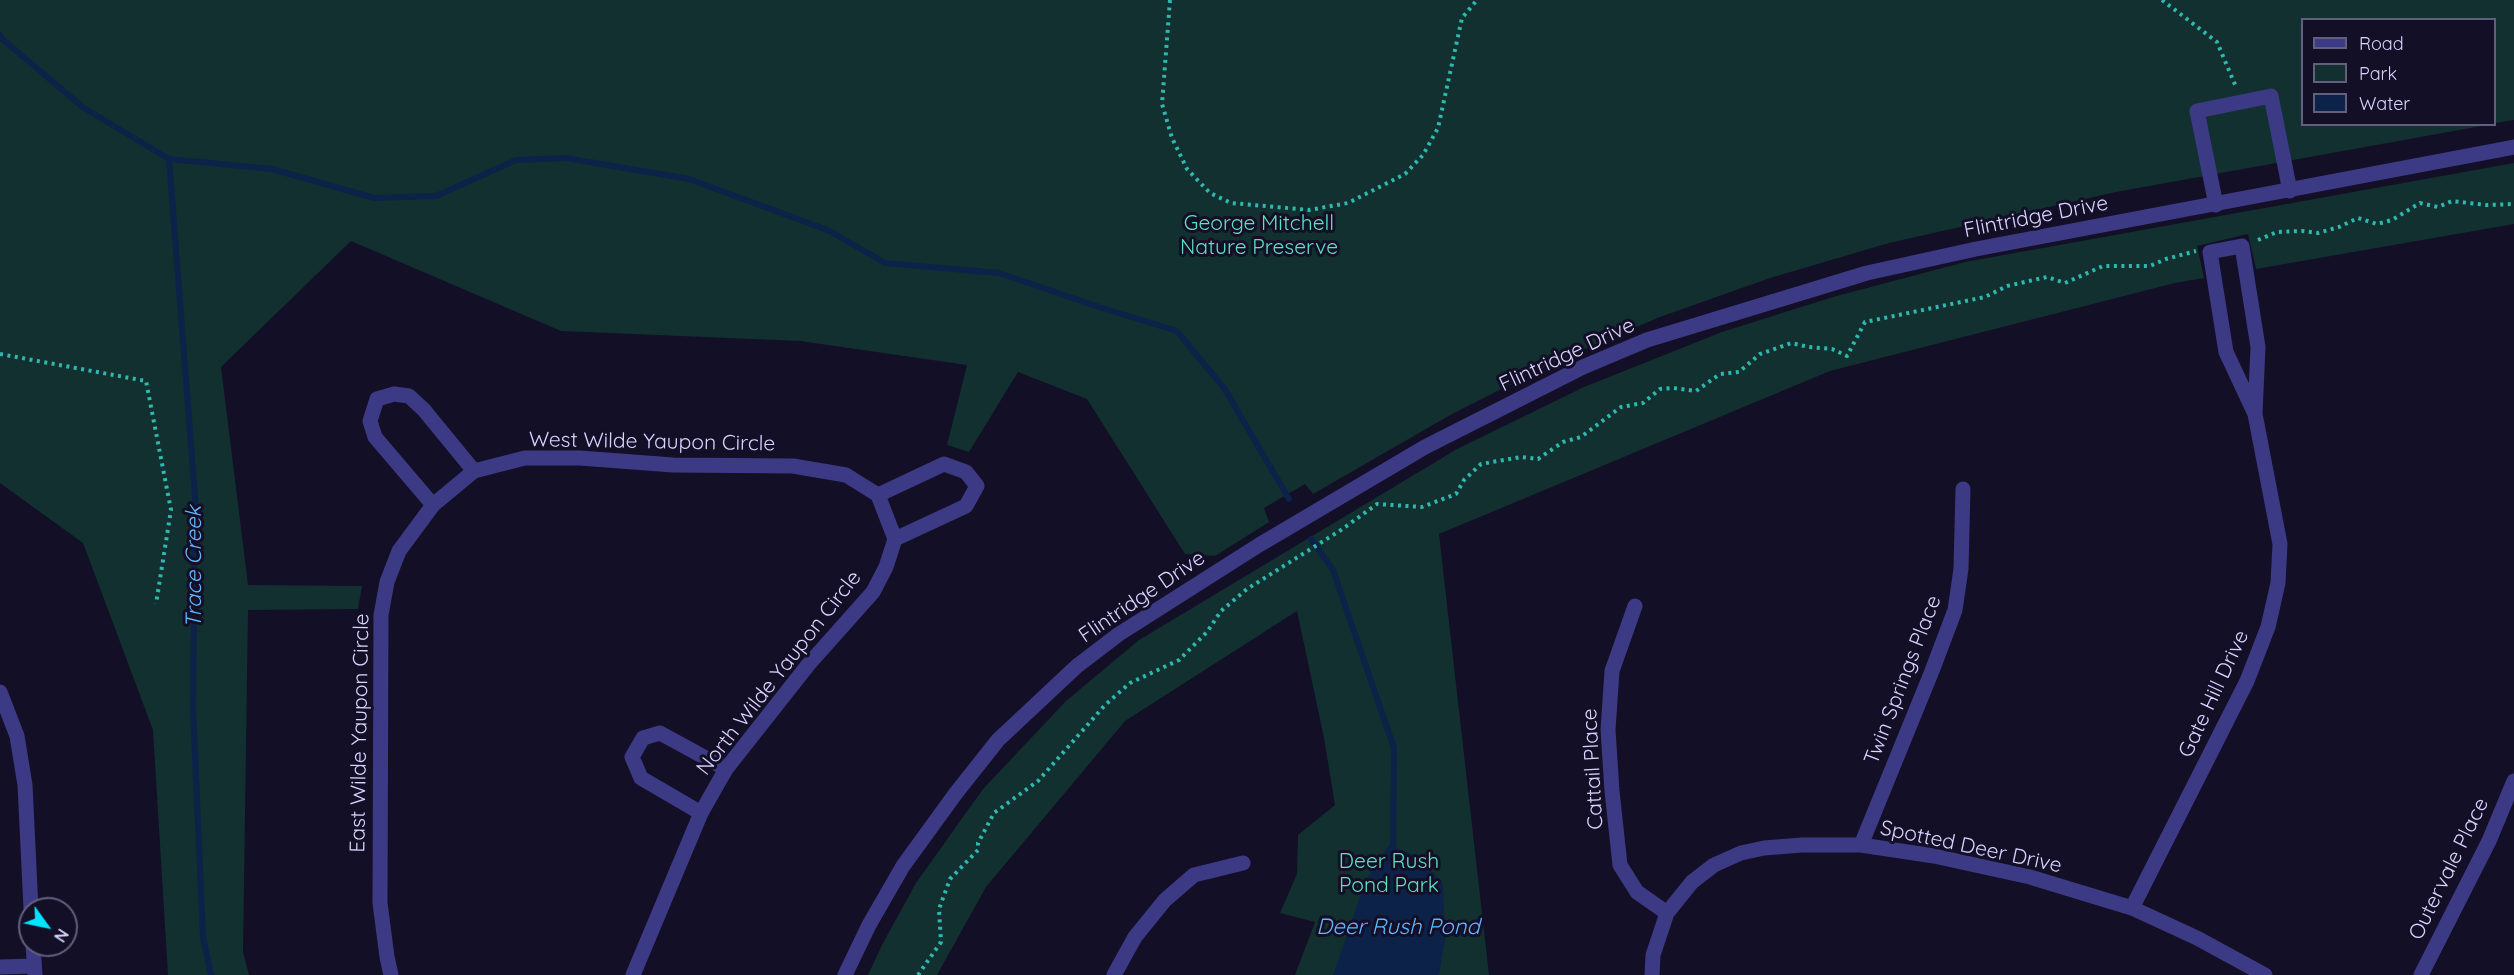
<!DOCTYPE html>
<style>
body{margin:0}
#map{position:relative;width:2514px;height:975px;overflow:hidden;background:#130f26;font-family:Quicksand,sans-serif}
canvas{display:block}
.legend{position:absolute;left:2301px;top:18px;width:195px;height:108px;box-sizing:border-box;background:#130f26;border:2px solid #625e7d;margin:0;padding:8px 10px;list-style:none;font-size:18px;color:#d9d4ff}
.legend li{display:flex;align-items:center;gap:12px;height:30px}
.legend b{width:30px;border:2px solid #625e7d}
.north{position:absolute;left:18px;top:897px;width:60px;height:60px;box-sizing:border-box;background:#130f26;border:2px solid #625e7d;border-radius:50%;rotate:123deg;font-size:16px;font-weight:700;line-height:24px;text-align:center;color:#d9d4ff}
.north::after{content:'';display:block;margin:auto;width:21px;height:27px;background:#00e5ff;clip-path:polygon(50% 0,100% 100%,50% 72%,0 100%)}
</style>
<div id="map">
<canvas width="2514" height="975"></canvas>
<ul class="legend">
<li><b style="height:8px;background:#3d3a85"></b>Road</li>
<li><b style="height:16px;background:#12302f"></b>Park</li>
<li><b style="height:16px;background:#0c2248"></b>Water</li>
</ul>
<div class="north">N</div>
</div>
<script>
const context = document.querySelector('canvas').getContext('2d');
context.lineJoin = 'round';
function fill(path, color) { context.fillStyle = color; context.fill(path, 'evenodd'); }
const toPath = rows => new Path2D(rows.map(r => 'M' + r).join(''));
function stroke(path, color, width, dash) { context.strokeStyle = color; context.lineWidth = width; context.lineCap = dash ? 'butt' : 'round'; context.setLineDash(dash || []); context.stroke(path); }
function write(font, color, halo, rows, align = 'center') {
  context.font = font + ' Quicksand,sans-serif'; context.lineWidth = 6; context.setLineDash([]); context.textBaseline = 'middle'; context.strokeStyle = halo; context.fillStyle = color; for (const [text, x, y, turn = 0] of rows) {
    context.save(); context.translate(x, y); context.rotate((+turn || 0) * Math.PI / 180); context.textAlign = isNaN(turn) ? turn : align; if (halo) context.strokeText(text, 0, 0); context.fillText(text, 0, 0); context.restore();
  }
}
fill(toPath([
 [0,0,2514,0,2514,120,2495,123,2494,20,2302,20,2302,124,2487,125,2116,192,1889,243,1770,278,1660,317,1559,360,1452,414,1313,494,1305,484,1264,508,1269,522,1215,556,1185,554,1087,399,1018,372,969,452,947,445,967,365,800,341,561,331,351,241,221,367,248,585,362,586,358,609,248,610,243,952,249,975,168,975,153,730,83,543,0,483],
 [2514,163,2514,224,2256,269,2248,234,2197,246,2204,278,2175,283,1830,371,1439,534,1489,975,1295,975,1315,922,1280,913,1297,874,1298,835,1335,805,1324,738,1297,611,1125,721,986,887,937,975,868,975,882,945,916,883,983,789,1066,701,1139,640,1457,449,1584,387,1722,332,1833,297,1965,262]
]), '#12302f');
fill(toPath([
 [1389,845,1419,857,1443,884,1445,939,1439,975,1333,975,1366,880]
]), '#0c2248');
stroke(toPath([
 [0,35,1,38,84,108,169,159,272,169,374,198,436,196,516,160,566,158,689,179,830,231,885,263,999,273,1102,308,1177,331,1224,388,1289,499],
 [169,159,195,497,193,710,203,937,211,975],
 [1311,539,1333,570,1394,748,1393,853]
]), '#0c2248', 6);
stroke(toPath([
 [1170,0,1162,104,1172,138,1187,169,1210,193,1231,203,1309,210,1348,203,1405,174,1423,155,1438,128,1462,18,1477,0],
 [2162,0,2217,42,2236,87],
 [2258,240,2277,232,2302,231,2318,233,2339,227,2358,218,2377,224,2392,220,2420,203,2438,207,2452,201,2486,205,2514,204],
 [0,354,146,381,171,510,156,604],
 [918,975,941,942,939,909,950,879,978,850,978,843,994,813,1038,781,1105,705,1130,683,1179,660,1207,632,1221,611,1247,589,1341,530,1377,504,1422,507,1456,494,1464,480,1481,464,1521,457,1538,459,1563,442,1581,437,1621,407,1643,403,1660,389,1673,388,1696,391,1720,374,1739,372,1760,354,1791,343,1809,347,1832,349,1847,356,1865,322,1985,297,2007,286,2047,277,2065,283,2103,266,2150,266,2166,259,2196,251]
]), '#2fb8b0', 4, [3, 4.5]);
stroke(toPath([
 [2216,205,2197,111,2271,96,2290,191],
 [878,495,944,464,966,472,977,486,966,506,895,539],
 [433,505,375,437,370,421,377,399,394,394,409,396,424,410,474,471],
 [1635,606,1612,671,1608,730,1612,791,1620,865,1637,892,1667,913],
 [0,692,17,736,25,785,31,909],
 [701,813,641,778,632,757,643,738,660,733,726,769],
 [1861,845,1932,671,1955,610,1961,569,1963,489],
 [2132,908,2247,681,2268,627,2278,583,2280,544,2255,414,2258,347,2242,246,2210,252,2226,352,2255,414],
 [33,945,35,975],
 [0,967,34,966],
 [391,975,387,957,380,903,381,615,387,582,399,551,433,505,474,471,525,458,580,458,673,465,793,466,846,475,878,495],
 [633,975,701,813,726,769,808,665,873,592,886,567,895,539,878,495],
 [845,975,869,925,903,866,956,793,998,740,1077,666,1119,634,1259,545,1425,447,1583,367,1647,340,1867,273,1976,249,2514,147],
 [1114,975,1135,937,1165,900,1194,875,1243,863],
 [1652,975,1653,955,1667,913,1692,882,1714,865,1741,853,1764,848,1802,845,1861,845,1934,856,2030,877,2132,908,2197,938,2265,975],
 [2421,975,2489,841,2514,781]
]), '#3d3a85', 15);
write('21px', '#d9d4ff', '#130f26', [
 ["Flintridge Drive",2036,217,-11],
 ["Flintridge Drive",1567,355,-25],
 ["West Wilde Yaupon Circle",652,442,1],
 ["Flintridge Drive",1142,597,-34],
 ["North Wilde Yaupon Circle",779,673,-52],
 ["Twin Springs Place",1903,680,-69],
 ["Gate Hill Drive",2214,694,-65],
 ["East Wilde Yaupon Circle",360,733,-89],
 ["Cattail Place",1593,769,-93],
 ["Spotted Deer Drive",1971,847,12],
 ["Outervale Place",2449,869,-64]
]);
write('21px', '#5fe0c0', '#130f26', [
 ["George Mitchell",1259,224],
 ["Nature Preserve",1259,248],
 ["Deer Rush",1389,862],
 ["Pond Park",1389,886]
]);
write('italic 22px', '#62b6ff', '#130f26', [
 ["Trace Creek",194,567,-90],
 ["Deer Rush Pond",1398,927]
]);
</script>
